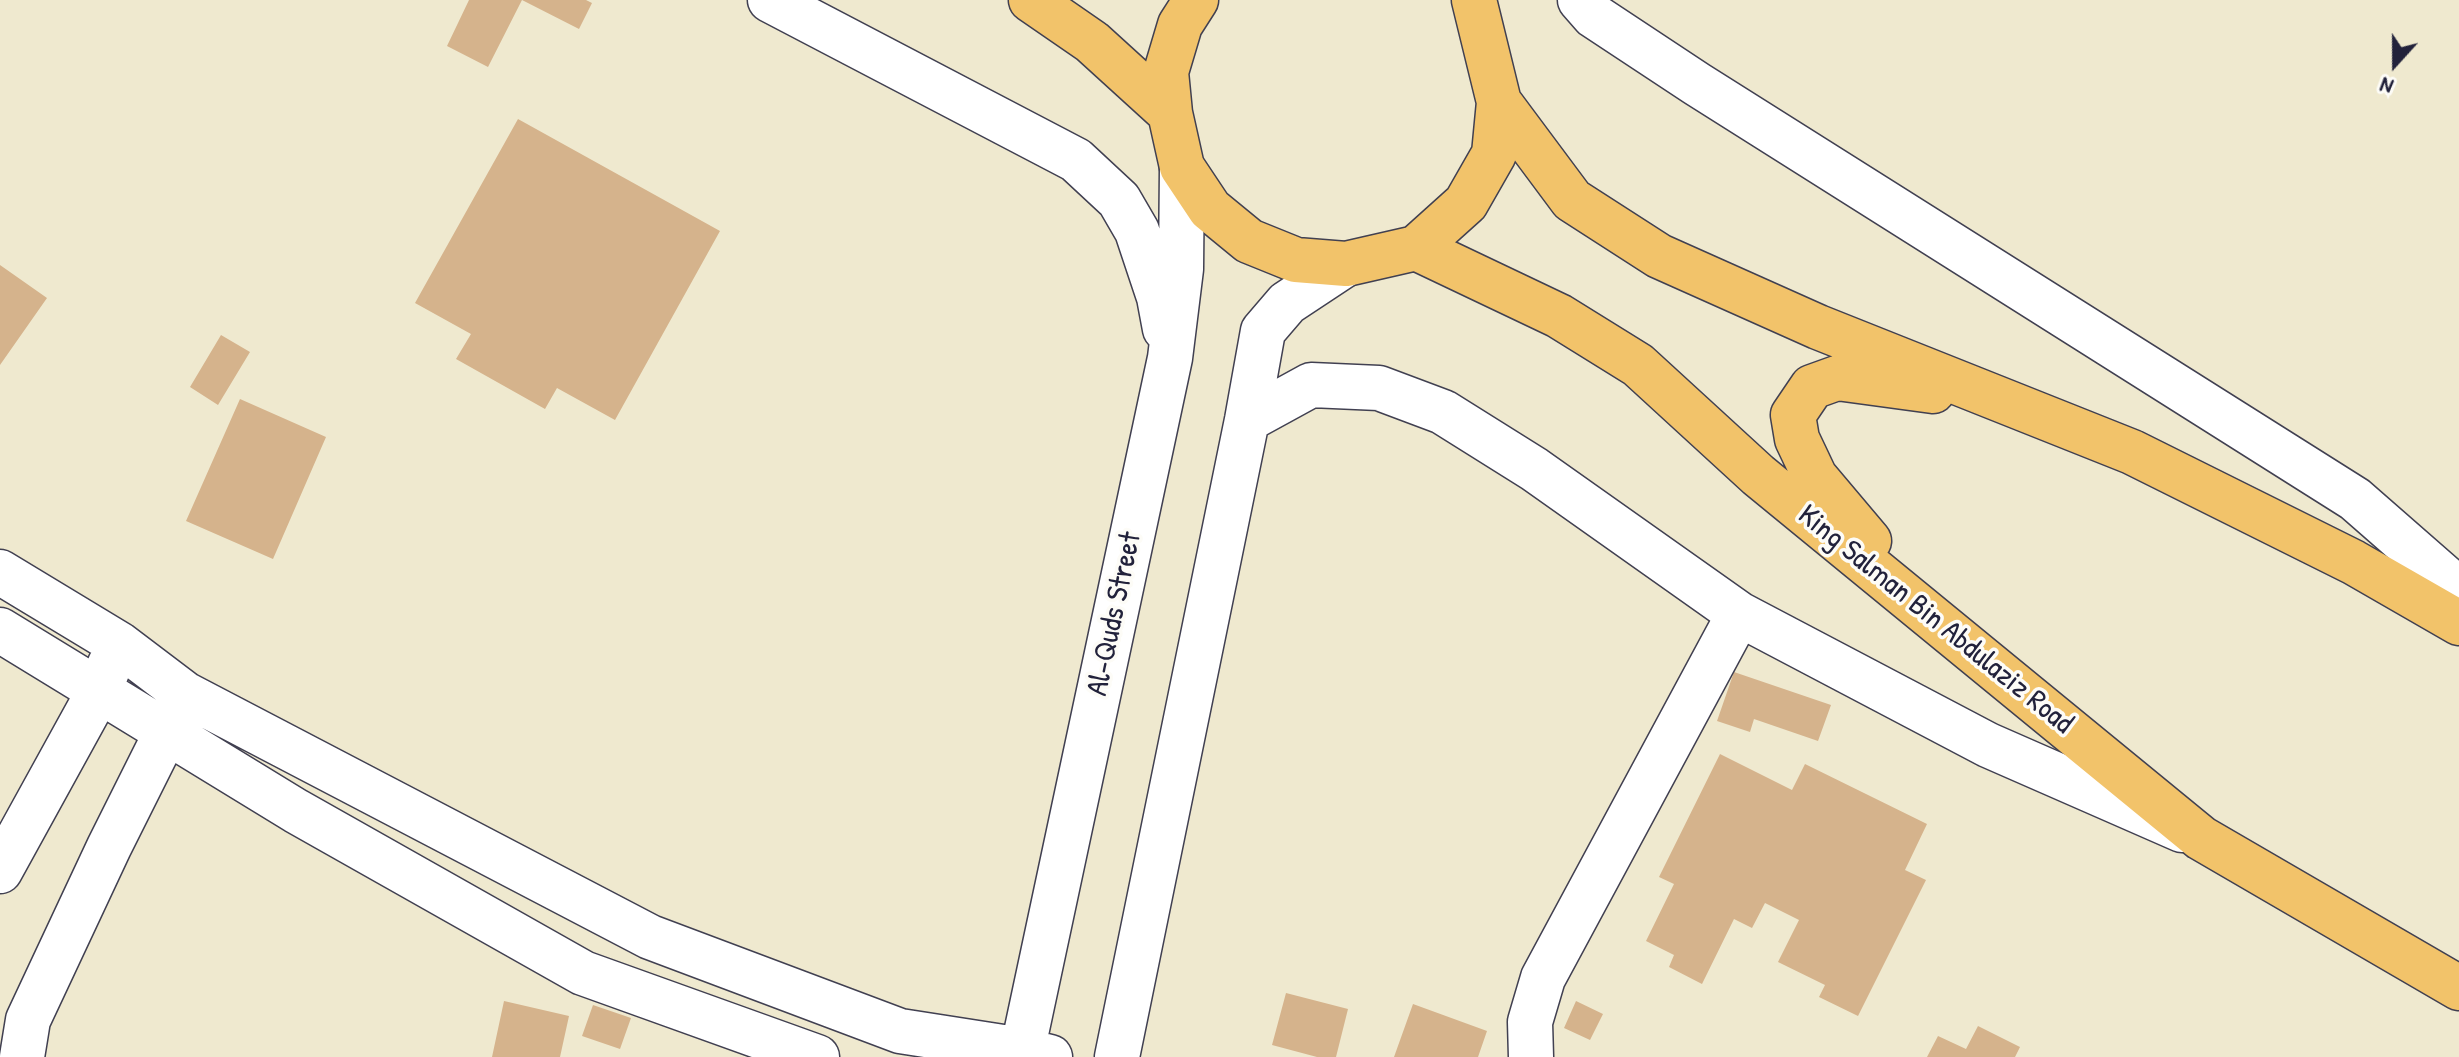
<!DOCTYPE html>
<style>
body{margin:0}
#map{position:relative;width:2459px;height:1057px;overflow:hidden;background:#efe9cf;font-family:"Patrick Hand",sans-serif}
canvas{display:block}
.north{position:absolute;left:2355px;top:24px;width:80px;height:80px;-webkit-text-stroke:6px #fdfcf7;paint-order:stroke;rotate:201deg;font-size:22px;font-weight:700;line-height:32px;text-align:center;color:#22223b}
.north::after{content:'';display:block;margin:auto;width:28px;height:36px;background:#22223b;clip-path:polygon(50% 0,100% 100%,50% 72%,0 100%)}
</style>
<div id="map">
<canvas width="2459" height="1057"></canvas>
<div class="north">N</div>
</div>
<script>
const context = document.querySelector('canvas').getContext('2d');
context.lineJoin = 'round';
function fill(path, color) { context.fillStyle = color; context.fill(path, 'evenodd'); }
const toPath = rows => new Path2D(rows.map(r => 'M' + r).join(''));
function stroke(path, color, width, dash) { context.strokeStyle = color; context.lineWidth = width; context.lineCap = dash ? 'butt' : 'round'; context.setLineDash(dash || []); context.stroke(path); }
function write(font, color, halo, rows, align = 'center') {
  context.font = font + ' "Patrick Hand",sans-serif'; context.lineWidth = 7; context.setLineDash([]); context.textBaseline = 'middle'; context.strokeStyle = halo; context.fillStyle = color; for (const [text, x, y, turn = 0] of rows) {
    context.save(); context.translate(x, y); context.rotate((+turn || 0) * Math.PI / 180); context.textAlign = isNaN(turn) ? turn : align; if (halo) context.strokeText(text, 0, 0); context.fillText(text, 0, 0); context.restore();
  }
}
fill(toPath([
 [469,0,586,0,592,3,579,29,522,0,488,67,447,46],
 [518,119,720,231,615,420,557,388,545,409,456,359,471,334,415,303],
 [0,265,47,298,0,365],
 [221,335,250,352,218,405,190,387],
 [240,399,326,437,273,559,186,521],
 [1734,672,1831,705,1818,741,1754,719,1750,732,1717,721],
 [1720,754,1792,790,1805,764,1927,824,1905,870,1926,880,1858,1016,1819,997,1825,985,1778,962,1799,920,1765,903,1752,928,1734,919,1702,984,1669,967,1674,955,1646,941,1674,884,1659,877],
 [1286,993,1348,1009,1336,1057,1317,1057,1272,1045],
 [504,1001,569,1016,560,1057,492,1057],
 [1576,1001,1603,1014,1590,1040,1564,1028],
 [1413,1004,1487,1031,1478,1057,1394,1057],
 [593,1005,631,1018,620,1049,582,1036],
 [1978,1026,2020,1047,2015,1057,1927,1057,1938,1036,1966,1049]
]), '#d5b38c');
const minor = toPath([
 [770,0,1076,160,1119,200,1137,231,1159,297,1165,329],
 [1580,0,1594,16,1697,84,2355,499,2459,590],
 [1247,420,1311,385,1379,388,1443,412,1534,469,1739,614,1988,745,2182,830],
 [0,572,119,644,185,694,650,937,900,1031,1022,1050,1050,1057],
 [0,630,296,811,583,973,817,1057],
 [0,871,99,691,110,664],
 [22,1057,28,1020,109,847,179,707],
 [1021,1057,1170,358,1181,269,1182,167],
 [1117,1057,1247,420,1263,331,1287,303,1346,264],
 [1531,1057,1530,1022,1543,978,1739,614]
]);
const major = toPath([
 [1031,0,1092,42,1170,113],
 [1196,0,1180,25,1166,72,1170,113,1182,167,1210,209,1249,241,1296,260,1346,264,1416,248,1466,203,1494,154,1499,102,1474,0],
 [1499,102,1572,200,1659,256,1818,327,2132,452,2353,562,2459,623],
 [1416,248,1559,316,1638,365,1758,475,2201,838,2459,988],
 [1869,541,1815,477,1797,439,1793,415,1812,387,1837,378,1933,391]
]);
stroke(minor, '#414051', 47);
stroke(major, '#414051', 47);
stroke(minor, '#fff', 44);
stroke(major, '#f2c36a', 44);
write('30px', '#22223b', '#fdfcf7', [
 ["Al-Quds Street",1115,614,-78],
 ["King Salman Bin Abdulaziz Road",1935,620,39]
]);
</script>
